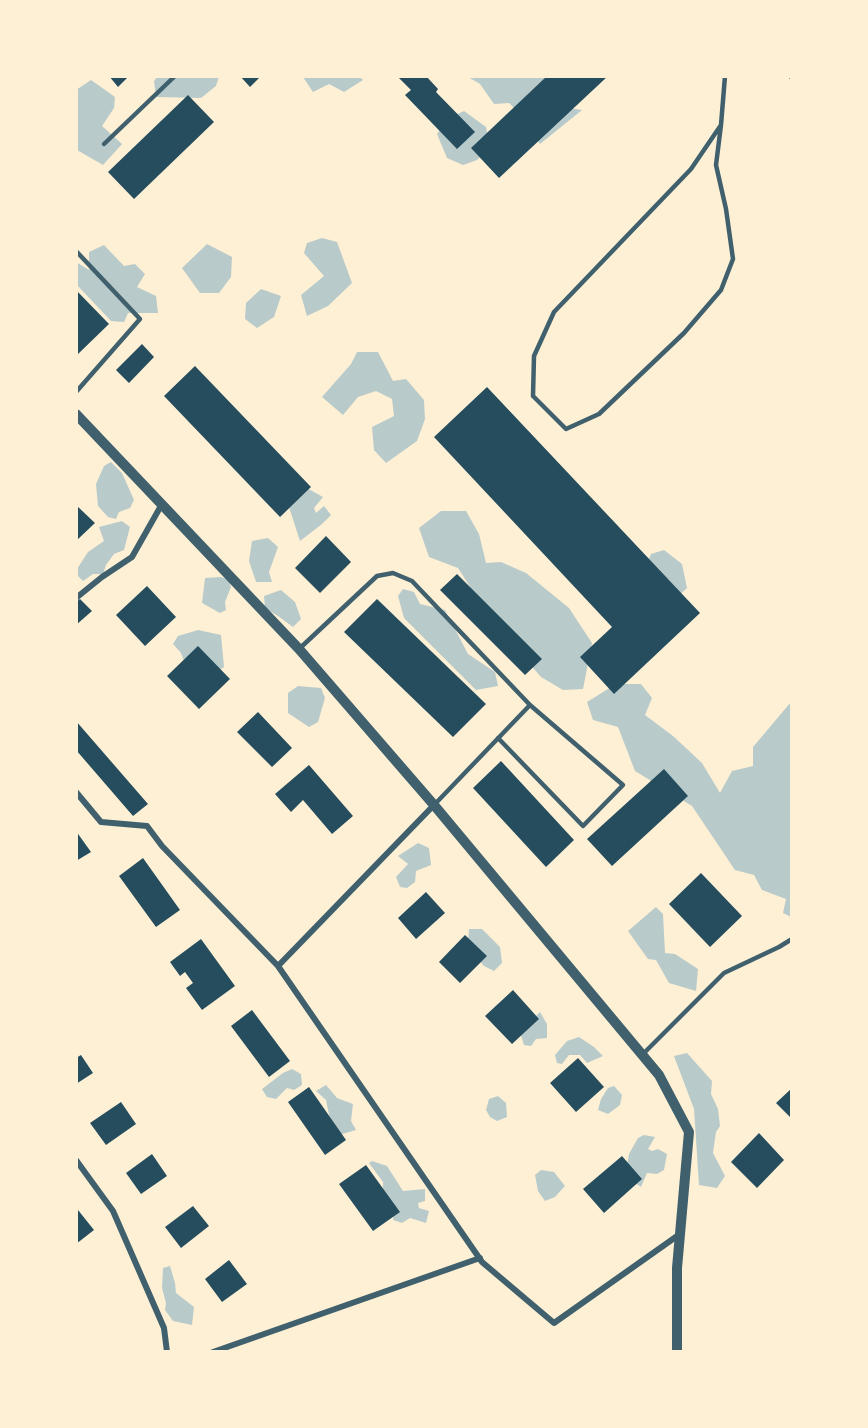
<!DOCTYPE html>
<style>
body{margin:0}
#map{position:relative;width:868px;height:1428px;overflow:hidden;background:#fdf0d5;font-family:"Times New Roman",serif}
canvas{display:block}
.frame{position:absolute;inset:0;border:78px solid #fdf0d5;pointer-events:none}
</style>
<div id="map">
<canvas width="868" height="1428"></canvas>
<div class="frame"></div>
</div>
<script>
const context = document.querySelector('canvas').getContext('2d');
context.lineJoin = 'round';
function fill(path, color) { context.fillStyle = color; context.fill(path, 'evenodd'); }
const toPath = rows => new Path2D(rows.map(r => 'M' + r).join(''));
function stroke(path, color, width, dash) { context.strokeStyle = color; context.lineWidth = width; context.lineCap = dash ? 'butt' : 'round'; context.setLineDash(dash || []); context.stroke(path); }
fill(toPath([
 [157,77,219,77,216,86,201,98,156,97,154,81],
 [303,77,360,77,363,80,344,92,329,84,313,92],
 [468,77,556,77,551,105,582,110,540,144,525,119,509,103,494,104,480,84],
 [91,80,115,97,114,108,102,126,122,144,103,165,77,150,76,90],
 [464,111,486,127,490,147,477,160,463,165,447,158,437,134,449,118],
 [322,238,337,242,352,283,328,306,307,316,301,295,324,276,304,253,307,243],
 [207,244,232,257,231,277,219,293,200,293,182,268],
 [104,245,124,266,135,264,145,274,137,287,156,296,158,313,128,313,124,322,111,321,77,285,76,262,89,270,89,252],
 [261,289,281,296,274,317,257,328,245,319,246,303],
 [357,352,378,352,393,381,406,379,424,400,425,419,417,441,386,463,374,450,372,427,394,416,392,399,376,391,358,397,343,415,322,397,351,364],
 [111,462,122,473,134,500,130,508,119,512,116,519,108,517,98,506,96,484,104,466],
 [305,487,323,497,314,508,316,513,324,506,331,515,322,524,300,541,288,504],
 [441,511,466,511,479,534,486,563,501,562,526,573,569,608,592,643,583,689,563,690,541,677,490,618,458,568,429,557,419,528],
 [122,521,130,527,124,550,114,554,106,565,103,574,93,574,83,581,77,575,77,569,88,552,104,541,99,527],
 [268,538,278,547,269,572,272,582,256,582,249,561,252,541],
 [664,550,682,564,687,588,674,600,644,571,651,554],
 [221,577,229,580,231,587,225,602,226,610,220,613,202,603,205,578],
 [403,589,414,592,420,604,445,610,468,654,495,672,498,686,476,690,404,618,398,596],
 [281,590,295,602,301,619,293,627,278,616,265,608,264,596],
 [198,630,221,635,224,667,213,674,186,667,181,653,173,644,178,636],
 [616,684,641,684,652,698,645,715,673,736,702,763,720,793,732,771,753,766,753,747,791,702,791,917,783,913,786,899,762,890,754,875,735,870,692,806,635,771,618,727,593,720,587,702],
 [298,686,321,688,325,698,318,722,309,727,288,713,288,693],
 [418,843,429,848,431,865,416,871,415,882,407,888,400,887,396,877,408,864,398,856],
 [656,907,663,914,665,953,675,954,698,969,696,991,669,983,656,960,648,959,628,931],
 [469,929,482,929,500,947,502,963,494,971,484,966,471,950,468,943],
 [540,1012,547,1024,547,1038,536,1039,531,1046,524,1045,520,1032],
 [579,1037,594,1047,603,1056,587,1063,580,1055,569,1055,562,1064,557,1063,555,1055,567,1041],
 [687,1053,712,1081,711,1094,718,1109,720,1126,716,1132,713,1153,725,1176,717,1188,699,1185,694,1109,674,1056],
 [292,1069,301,1074,302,1085,294,1090,287,1088,276,1099,267,1097,262,1089,283,1073],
 [326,1085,337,1098,353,1104,351,1121,356,1130,339,1135,331,1124,326,1100,316,1091],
 [614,1086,622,1095,620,1105,608,1114,598,1110,601,1099,608,1088],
 [498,1096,506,1103,507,1117,497,1121,490,1117,486,1110,489,1099],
 [644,1135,655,1137,648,1149,652,1151,658,1149,667,1154,664,1170,657,1174,647,1173,641,1187,631,1180,626,1171,629,1154,638,1138],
 [372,1161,387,1166,403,1191,425,1189,425,1201,418,1203,419,1208,429,1211,426,1223,410,1218,402,1223,393,1220,394,1209,383,1198,383,1182,369,1163],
 [541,1170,554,1172,565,1186,555,1197,545,1201,538,1191,535,1175],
 [170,1266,175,1283,176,1293,194,1307,192,1325,173,1321,165,1310,166,1303,162,1288,163,1268]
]), '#b9caca');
fill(toPath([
 [109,76,129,76,118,87],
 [240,76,261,76,250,87],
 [397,76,426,76,438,89,436,92,475,132,457,149,405,95,411,90],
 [547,76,608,76,499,178,471,148],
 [188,95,214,122,134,199,108,172],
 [76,290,109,324,78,354,76,352],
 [142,344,154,357,129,383,116,370],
 [195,366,311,487,280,517,164,396],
 [487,387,700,613,614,694,580,657,612,627,434,437],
 [76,505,95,523,76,541],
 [326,536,351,562,320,593,295,568],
 [457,574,542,659,525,675,440,590],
 [147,586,176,617,145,646,116,615],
 [80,599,92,611,76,625,76,602],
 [377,599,486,704,453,737,344,632],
 [198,646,230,679,199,709,167,676],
 [258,712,292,748,272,767,237,732],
 [76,721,148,804,133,816,76,750],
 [501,761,574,840,546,867,473,788],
 [309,765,353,816,332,834,303,800,291,812,275,794],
 [664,769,688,796,612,866,587,839],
 [76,831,91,852,76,861],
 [143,858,180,910,156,927,119,876],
 [701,873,742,916,710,947,669,904],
 [426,892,445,913,416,939,398,918],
 [465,935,487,956,460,983,439,962],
 [201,939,235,986,202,1010,186,988,193,983,185,972,180,976,170,962],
 [513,990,539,1019,512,1044,485,1016],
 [252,1010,290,1061,269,1077,231,1026],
 [81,1055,93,1073,76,1084,76,1058],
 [578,1058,604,1087,576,1112,550,1083],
 [309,1087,346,1140,325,1155,288,1102],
 [792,1088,792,1119,776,1103],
 [121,1102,136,1124,106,1145,90,1123],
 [759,1133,784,1160,757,1188,731,1162],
 [152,1154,167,1176,141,1194,126,1173],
 [622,1156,642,1179,604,1213,583,1189],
 [366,1165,400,1212,373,1231,339,1184],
 [193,1206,209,1226,181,1248,165,1227],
 [78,1210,94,1230,76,1244,76,1211],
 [229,1260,247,1284,222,1302,205,1279]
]), '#264d5e');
stroke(toPath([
 [790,76,792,78],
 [721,125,691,169,554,312,534,356,533,396,566,429,599,414,684,333,721,290,733,259,726,209,716,165,721,125,725,76],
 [104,144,175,76],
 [76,251,140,319,76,392],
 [299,649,377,576,393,573,412,581,530,705,435,804],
 [498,738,583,826,623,785,530,705],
 [642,1055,724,973,779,947,792,939]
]), '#3f606c', 4.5);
stroke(toPath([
 [76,598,102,577,132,557,162,504],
 [76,792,101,822,147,826,162,846,278,966,482,1262,554,1323,680,1234],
 [278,966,434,805],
 [76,1160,113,1211,164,1328,167,1352],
 [213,1352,480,1258]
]), '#3f606c', 6);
stroke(toPath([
 [76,414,299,649,434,805,659,1075,689,1132,677,1268,677,1352]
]), '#3f606c', 10);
</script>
